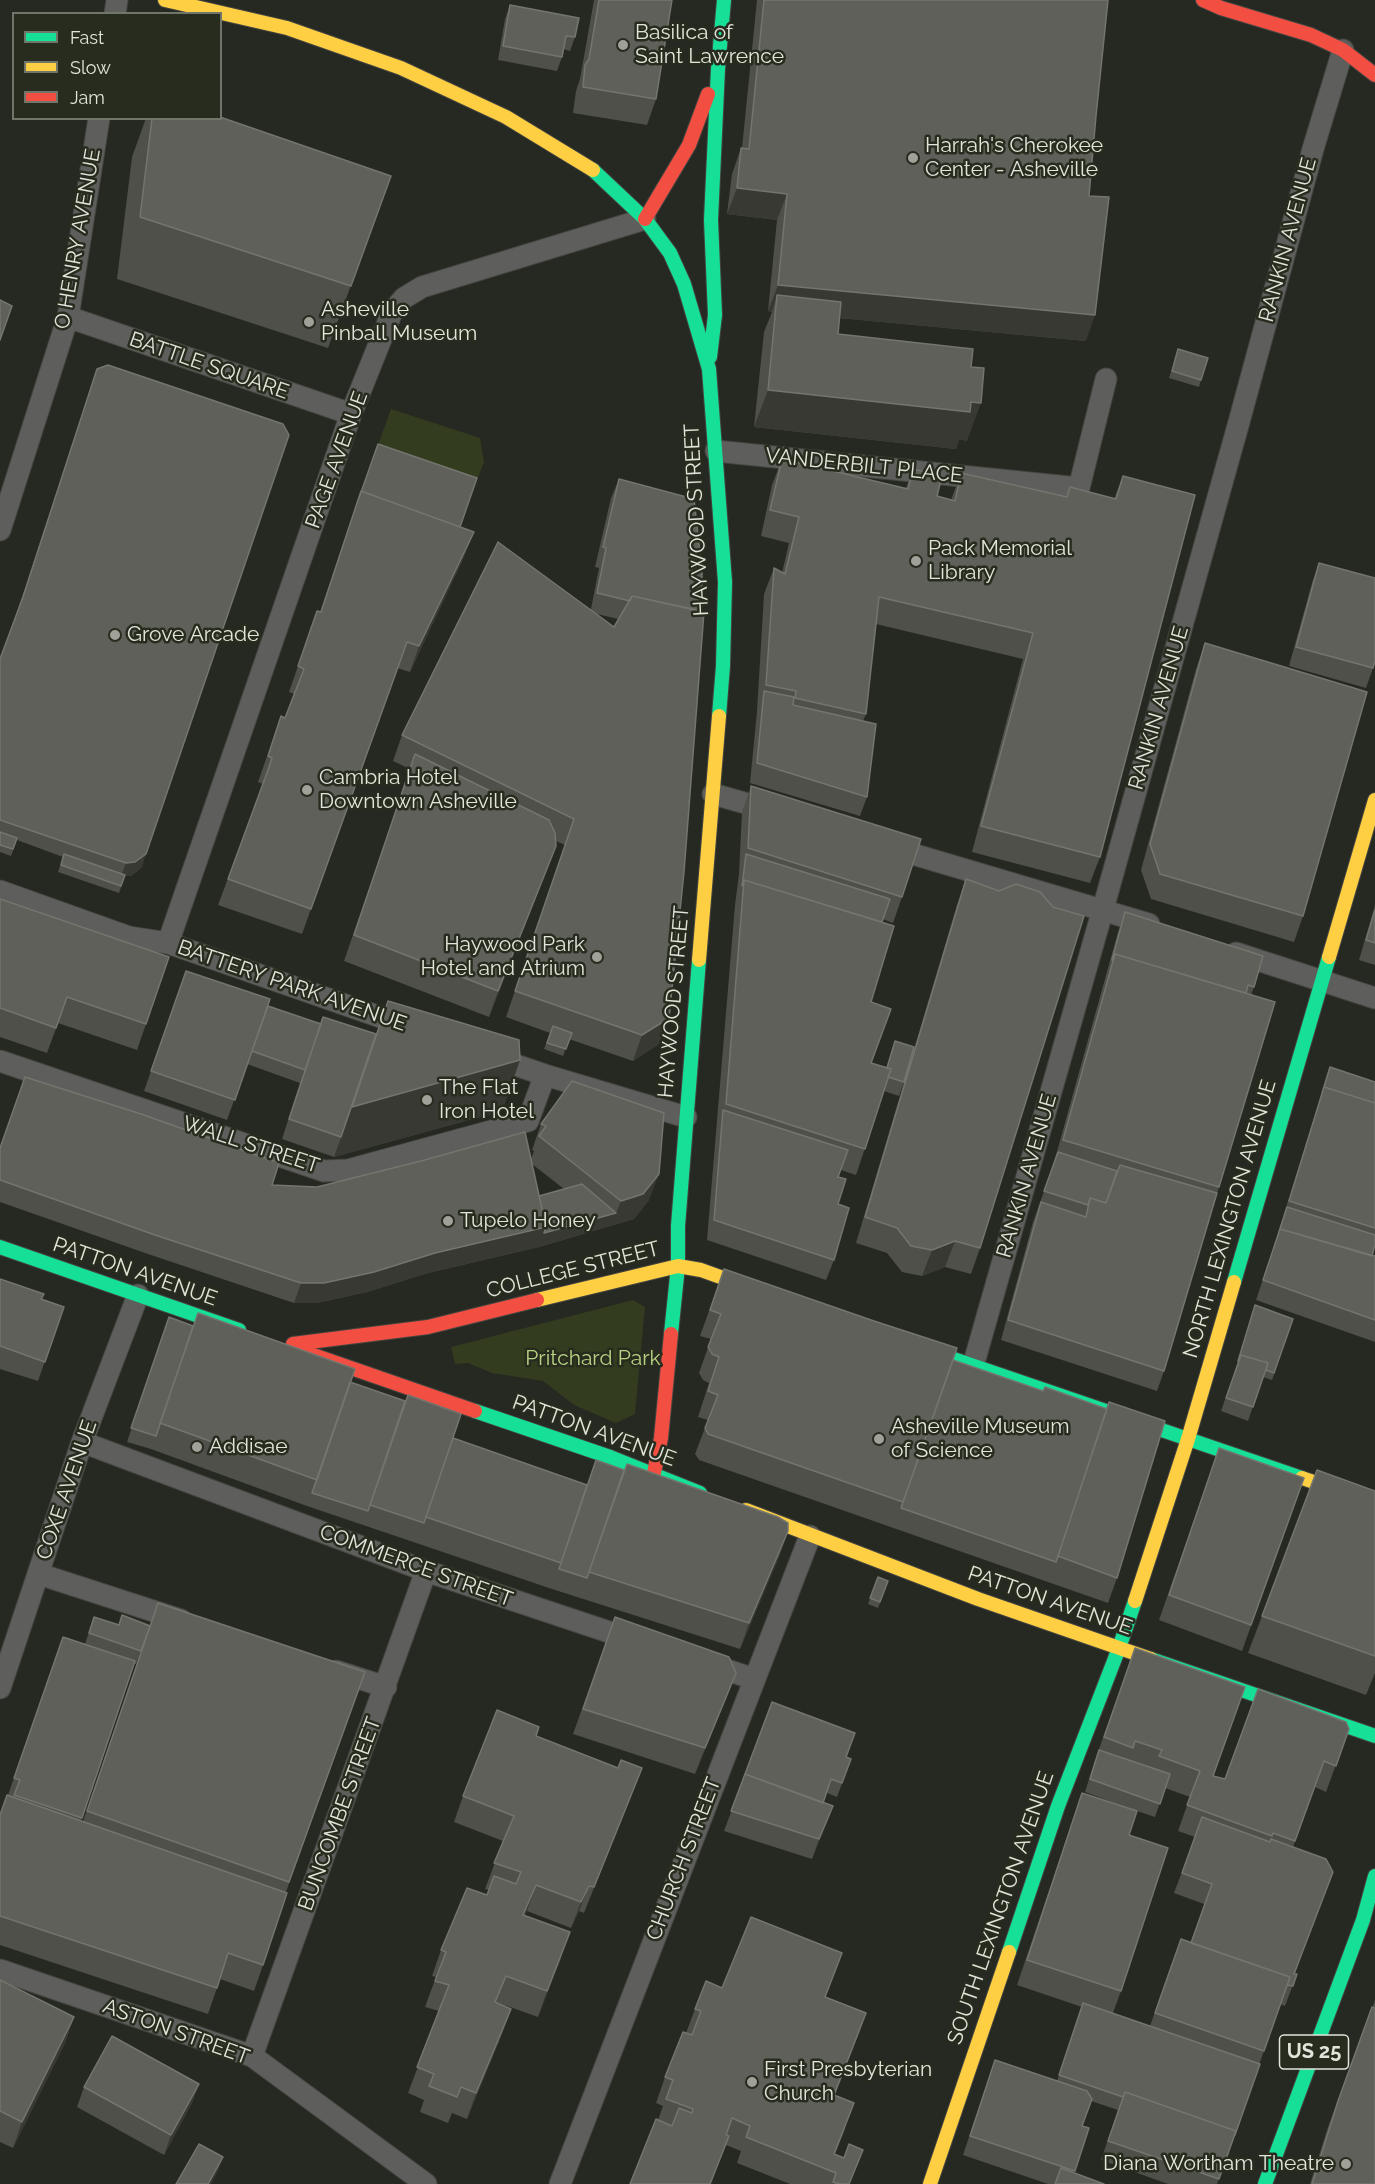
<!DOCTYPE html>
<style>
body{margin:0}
#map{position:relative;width:1375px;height:2184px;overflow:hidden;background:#262822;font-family:Raleway,sans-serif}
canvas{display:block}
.legend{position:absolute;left:12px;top:12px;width:210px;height:108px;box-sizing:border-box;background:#272c1e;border:2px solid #71766a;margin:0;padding:8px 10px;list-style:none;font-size:18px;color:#e1e4db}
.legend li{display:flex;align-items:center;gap:12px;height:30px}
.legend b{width:30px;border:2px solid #71766a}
</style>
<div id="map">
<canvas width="1375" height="2184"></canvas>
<ul class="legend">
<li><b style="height:8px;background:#16e098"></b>Fast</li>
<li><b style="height:8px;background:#ffcf43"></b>Slow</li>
<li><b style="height:8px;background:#f24e42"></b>Jam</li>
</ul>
</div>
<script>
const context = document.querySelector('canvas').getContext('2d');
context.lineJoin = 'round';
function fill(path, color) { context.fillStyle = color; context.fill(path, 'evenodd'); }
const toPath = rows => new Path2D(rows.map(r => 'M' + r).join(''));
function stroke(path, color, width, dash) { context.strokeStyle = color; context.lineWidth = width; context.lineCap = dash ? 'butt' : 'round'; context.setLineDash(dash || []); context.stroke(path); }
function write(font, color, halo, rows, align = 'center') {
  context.font = font + ' Raleway,sans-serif'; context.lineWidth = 5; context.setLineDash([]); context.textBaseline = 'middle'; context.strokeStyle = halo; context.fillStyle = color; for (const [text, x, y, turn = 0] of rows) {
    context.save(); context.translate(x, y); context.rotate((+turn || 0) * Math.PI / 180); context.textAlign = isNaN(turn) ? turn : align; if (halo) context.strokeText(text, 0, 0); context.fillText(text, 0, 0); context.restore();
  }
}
fill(toPath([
 [391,409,480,438,484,462,470,498,371,464],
 [633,1300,645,1307,635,1414,616,1423,574,1405,543,1381,492,1373,468,1363,455,1364,451,1347]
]), '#343c1f');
const street = toPath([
 [115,14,117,0],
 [68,317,351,414],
 [716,451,1079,488,1106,379],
 [0,530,68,317,99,118],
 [713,794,773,811],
 [889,847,1149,924],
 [0,891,129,937,168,943,409,1027],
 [168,943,351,414,392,312,404,298,422,287,645,219],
 [1236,953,1375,998],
 [492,1057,545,1075,686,1117],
 [0,1061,324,1171,348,1170,528,1121,545,1075],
 [973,1366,1103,909,1239,422,1313,149,1343,50],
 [82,1442,426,1571,636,1641],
 [39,1574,181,1620],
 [709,1664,754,1679],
 [336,1671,386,1687],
 [0,1688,82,1442,138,1295],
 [0,1970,252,2056,426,2184],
 [252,2056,426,1571],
 [560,2184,810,1536]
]);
const fast = toPath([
 [593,170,645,219,670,253,684,284,709,369,725,582,723,666,719,716],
 [710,357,715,315,711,220,718,69,724,0],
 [0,1247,239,1330],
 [1234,1282,1329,957],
 [671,1334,678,1266,678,1226,699,960],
 [910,1344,1302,1478],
 [475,1411,610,1457,700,1493],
 [1151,1659,1375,1736],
 [1009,1952,1058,1806,1119,1648,1135,1601],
 [1265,2184,1363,1920,1375,1876]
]);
const slow = toPath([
 [165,0,287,28,401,68,506,117,593,170],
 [1329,957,1375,800],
 [699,960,719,716],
 [537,1300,678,1266,701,1270,762,1292],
 [1302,1478,1375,1503],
 [746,1510,978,1599,1151,1659],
 [1135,1601,1188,1439,1234,1282],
 [930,2184,1009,1952]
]);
const jam = toPath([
 [1203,0,1221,8,1311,35,1343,50,1375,75],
 [645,219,689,145,708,94],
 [293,1344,428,1327,537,1300],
 [302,1351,475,1411],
 [654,1473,661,1438,671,1334]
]);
stroke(street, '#444540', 23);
stroke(fast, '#444540', 16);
stroke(slow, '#444540', 16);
stroke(jam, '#444540', 16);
stroke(street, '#5e5f5c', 21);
stroke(fast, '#16e098', 14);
stroke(slow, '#ffcf43', 14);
stroke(jam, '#f24e42', 14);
fill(toPath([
 [594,0,672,0,656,99,647,125,573,113,576,91,580,79],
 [757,0,1108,0,1096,116,1089,196,1086,341,839,318,838,334,971,367,967,441,959,439,956,449,754,427,764,332,772,312,768,311,777,220,727,214,732,174,741,148,742,148],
 [510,5,575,37,570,51,563,49,562,57,557,71,498,60,505,19],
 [146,118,220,118,391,176,328,348,117,279,132,157],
 [1176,356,1201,380,1199,387,1169,378],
 [97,369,142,867,131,876,125,876,119,893,58,872,63,857,17,840,11,856,0,852,0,659,18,609],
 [378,444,460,527,464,557,410,672,397,668,302,934,218,905,260,793,263,784,258,782,272,742,281,716,285,718,294,694,289,692,308,637,317,611,320,612,352,517],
 [782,459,906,488,913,469,937,496,951,500,961,473,1067,497,1114,499,1123,476,1100,857,1090,883,972,852,1023,659,876,624,866,714,863,721,867,797,860,816,750,783,757,711,764,594,774,568,782,573,789,543,761,536,772,485],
 [619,479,669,1018,659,1044,633,1061,569,1039,563,1056,544,1049,550,1033,506,1017,565,845,556,841,556,846,546,872,489,1017,344,961,410,769,393,761,402,735,591,609,599,568,595,567,611,498],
 [597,614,618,619,614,627],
 [1319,563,1373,668,1366,688,1289,666,1312,583],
 [1205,643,1303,916,1294,942,1151,899,1141,870,1196,669],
 [751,786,902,897,893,923,883,919,882,922,871,1002,872,1063,886,1068,895,1041,904,1082,899,1096,884,1091,856,1175,841,1170,838,1177,838,1204,834,1260,826,1280,707,1240,735,905,739,874,742,812],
 [966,879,980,1248,971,1274,945,1267,922,1276,902,1272,887,1253,856,1243,957,905],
 [0,899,146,1024,137,1050,58,1023,47,1053,0,1037],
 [1375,905,1375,965,1359,960],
 [1125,912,1254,987,1251,995,1219,1187,1164,1371,1157,1391,1001,1340,1033,1222,1053,1166,1118,932],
 [186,971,268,1006,321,1024,376,1034,388,1001,520,1060,502,1111,334,1157,282,1139,300,1083,247,1064,227,1120,144,1091],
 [1330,1067,1375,1082,1375,1245,1372,1256,1375,1286,1375,1342,1256,1300,1273,1249],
 [541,1124,649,1200,634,1219,539,1247,428,1273,367,1292,317,1303,294,1303,148,1254,0,1202,0,1147,272,1185,317,1187,531,1159,534,1151,532,1150],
 [532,1164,564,1189,539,1196],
 [724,1269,950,1367,1117,1578,1108,1603,699,1460,695,1454,708,1420,698,1417,709,1383,703,1380,699,1373,711,1339,700,1336],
 [0,1279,42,1299,64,1307,38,1381,0,1369],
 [1253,1312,1293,1319,1272,1380,1263,1377,1248,1421,1221,1411,1236,1368],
 [169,1317,350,1382,452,1440,587,1485,596,1460,788,1531,779,1557,740,1649,552,1589,307,1506,151,1449,127,1442],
 [1219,1448,1304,1478,1242,1651,1159,1620],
 [1375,1491,1375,1673,1366,1695,1248,1653,1262,1616],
 [878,1577,888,1581,878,1608,868,1604],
 [122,1615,150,1625,365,1672,286,1892,263,1965,254,1991,220,1979,208,2014,0,1945,0,1814,8,1795,63,1637,85,1644,94,1617,119,1625],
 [146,1638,83,1821,81,1821,134,1664,136,1664],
 [615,1617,736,1673,726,1699,695,1774,573,1734],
 [1135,1648,1213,1776,1225,1779,1349,1729,1326,1792,1315,1787,1293,1847,1294,1974,1297,1974,1285,2006,1280,2004,1235,2135,1217,2184,1168,2184,1101,2160,1118,2110,1091,2101,1082,2126,1089,2128,1074,2173,1104,2184,1048,2184,963,2155,995,2060,1057,2081,1082,2007,1017,1985,1082,1793,1133,1810,1085,1792,1094,1763],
 [1165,1788,1190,1797,1178,1831,1195,1837,1174,1893,1204,1904,1191,1943,1171,1965,1150,2026,1113,2013,1121,1991,1129,1835,1137,1811,1155,1817],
 [772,1702,846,1757,851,1759,837,1797,827,1793,823,1803,833,1806,812,1859,724,1831],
 [536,1736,632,1794,584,1913,579,1911,571,1928,527,1911,525,1915,561,1958,538,2017,496,2002,511,2009,502,2034,467,2119,452,2113,448,2123,420,2112,424,2100,408,2093,439,2011,425,2007,436,1977,432,1976,441,1950,487,1895,489,1890,485,1889,503,1841,454,1822,463,1796],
 [0,1980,74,2017,65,2043,13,2148,0,2142],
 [722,1988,826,1997,866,2013,835,2095,845,2129,835,2154,850,2184,790,2184,737,2163,741,2151,726,2145,719,2162,658,2120,663,2106,656,2103,665,2077,686,2033,695,2009],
 [1375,2000,1375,2184,1310,2184,1328,2127],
 [199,2084,192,2103,164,2155,77,2107,84,2087]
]), '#4f504a');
fill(toPath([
 [737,188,787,194,777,220,727,214],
 [778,285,1095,315,1086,341,776,312,777,295,772,312,768,311],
 [768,390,971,402,981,403,967,441,959,439,956,449,754,427],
 [474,532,464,557,410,672,419,646],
 [556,846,546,872,489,1017,498,991],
 [146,854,142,867,131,876,121,876,126,863],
 [669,1018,659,1044,633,1061,642,1035],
 [520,1060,502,1111,334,1157,352,1107],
 [659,1174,649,1200,634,1219,539,1247,428,1273,367,1292,317,1303,294,1303,301,1283,435,1253,546,1227,616,1213,621,1201],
 [955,1241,945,1267,922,1276,932,1250],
 [788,1531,779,1557,740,1649,749,1623],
 [736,1673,726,1699,695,1774,705,1748],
 [642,1768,632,1794,584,1913,594,1887],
 [833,1806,825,1826,812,1859,819,1839],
 [536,1885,527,1911,514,1940,523,1915],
 [589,1886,579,1911,571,1928,581,1902],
 [570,1932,561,1958,538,2017,547,1991],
 [511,2009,502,2034,467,2119,476,2093],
 [866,2013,857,2039,825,2121,834,2095],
 [74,2017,65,2043,13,2148,22,2122],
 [199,2084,192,2103,164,2155,171,2135],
 [729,2136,719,2162,711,2184,710,2184],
 [223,2157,218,2171,211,2184,208,2184]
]), '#383933');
const building = toPath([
 [599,0,672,0,656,99,583,87,585,65,589,59,599,0],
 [764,0,1108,0,1096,116,1089,196,1109,197,1095,315,778,285,787,194,737,188,741,148,749,149,764,0],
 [510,5,579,18,575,37,566,36,562,57,503,46,510,5],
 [220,117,391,176,351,286,140,217,152,118,220,118,220,117],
 [777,295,841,302,838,334,973,349,971,367,984,368,981,403,971,402,970,412,768,390,777,295],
 [0,300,12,306,0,340,0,300],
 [1178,349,1208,358,1201,380,1172,371,1178,349],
 [108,365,283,424,289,435,146,854,135,862,126,863,0,820,0,659,23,597,97,369,108,365],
 [378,444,477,478,460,527,361,491,359,498,378,444],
 [782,459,908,489,913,469,942,476,937,496,955,501,961,473,1067,497,1070,487,1116,499,1123,476,1195,495,1100,857,981,826,1033,633,879,597,866,714,795,698,796,691,766,685,774,568,785,574,799,517,770,510,782,459],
 [619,479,694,499,702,570,702,611,632,596,630,601,597,593,606,548,603,547,619,479],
 [361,491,474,532,419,646,407,642,311,909,228,879,268,770,272,758,268,756,281,716,285,718,304,669,298,666,317,611,321,612,361,491],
 [498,542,614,627,632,596,704,612,684,872,669,1018,642,1035,515,991,574,819,402,735,498,542],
 [1319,563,1375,578,1375,661,1373,668,1296,647,1319,563],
 [1205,643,1367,692,1303,916,1160,874,1150,844,1205,643],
 [764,691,794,697,793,705,876,724,867,797,757,763,764,691],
 [415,754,549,820,555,833,556,846,498,991,354,935,415,754],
 [751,786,921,839,902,897,748,848,751,786],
 [0,832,17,838,13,849,0,845,0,832],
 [64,854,125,875,121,886,61,865,64,854],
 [746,854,890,899,882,922,744,880,742,886,746,854],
 [966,879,999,891,1016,884,1040,892,1053,907,1084,916,980,1248,955,1241,932,1250,911,1246,897,1228,865,1217,966,879],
 [744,880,894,926,871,1002,891,1009,871,1063,891,1069,865,1149,726,1104,744,880],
 [0,899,169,957,146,1024,67,997,56,1028,0,1008,0,899],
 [1375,910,1375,943,1366,940,1375,910],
 [1125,912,1263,956,1254,987,1248,985,1246,993,1115,954,1112,960,1125,912],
 [1115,954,1275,1002,1219,1187,1063,1140,1115,954],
 [186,971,270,999,235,1100,151,1071,186,971],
 [388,1001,519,1040,520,1060,352,1107,388,1001],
 [268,1006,321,1024,305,1070,252,1051,268,1006],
 [323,1017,376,1034,341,1137,289,1119,323,1017],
 [553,1026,572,1033,566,1049,547,1043,553,1026],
 [895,1041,914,1047,904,1082,888,1077,891,1069,887,1068,895,1041],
 [1330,1067,1375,1082,1375,1103,1324,1087,1322,1093,1330,1067],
 [25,1077,141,1114,279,1163,272,1185,317,1187,421,1161,525,1132,546,1227,435,1253,374,1272,324,1283,301,1283,155,1235,0,1180,0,1148,25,1077],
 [572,1081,664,1113,659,1174,643,1194,621,1201,539,1136,546,1126,541,1124,572,1081],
 [1324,1087,1375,1103,1375,1228,1289,1201,1324,1087],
 [723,1110,848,1150,838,1177,846,1179,838,1204,849,1208,834,1260,714,1220,723,1110],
 [1058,1152,1117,1171,1106,1203,1090,1198,1088,1205,1044,1191,1058,1152],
 [1120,1165,1217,1193,1164,1371,1008,1320,1041,1202,1086,1217,1090,1198,1106,1203,1120,1165],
 [582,1184,616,1213,544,1233,546,1227,539,1196,582,1184],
 [1287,1207,1375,1235,1375,1245,1372,1256,1280,1229,1278,1235,1287,1207],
 [1280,1229,1375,1256,1375,1320,1263,1280,1280,1229],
 [724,1269,874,1321,957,1348,903,1502,708,1434,705,1428,718,1395,708,1391,719,1357,712,1354,708,1347,721,1314,710,1310,724,1269],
 [0,1279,44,1294,41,1299,64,1307,45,1362,0,1346,0,1279],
 [1255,1305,1293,1319,1274,1373,1266,1370,1268,1363,1241,1355,1238,1361,1255,1305],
 [198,1313,355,1369,317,1480,160,1423,198,1313],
 [169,1317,193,1326,156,1436,131,1428,169,1317],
 [1241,1355,1268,1363,1253,1407,1226,1398,1241,1355],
 [953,1360,1043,1391,1045,1387,1107,1409,1056,1562,901,1508,953,1360],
 [350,1382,405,1401,368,1511,312,1493,350,1382],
 [408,1395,461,1414,424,1523,370,1505,408,1395],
 [1109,1402,1165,1421,1117,1578,1058,1556,1109,1402],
 [453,1438,587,1485,561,1563,426,1517,453,1438],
 [1219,1448,1304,1478,1251,1625,1169,1595,1219,1448],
 [596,1460,624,1470,587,1578,559,1569,596,1460],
 [627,1464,778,1517,788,1523,788,1531,749,1623,589,1572,627,1464],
 [1317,1470,1375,1491,1375,1656,1262,1616,1317,1470],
 [878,1577,888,1581,880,1602,870,1598,878,1577],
 [158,1603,365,1672,289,1882,87,1811,158,1603],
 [122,1615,150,1626,141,1651,89,1633,94,1617,119,1625,122,1615],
 [615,1617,729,1657,736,1673,705,1748,583,1709,615,1617],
 [63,1637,135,1661,82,1818,14,1795,20,1780,14,1778,63,1637],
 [1135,1648,1245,1687,1213,1776,1225,1779,1258,1689,1346,1722,1349,1729,1336,1766,1324,1761,1295,1841,1273,1833,1272,1836,1187,1805,1200,1771,1159,1756,1162,1750,1135,1741,1133,1748,1104,1737,1135,1648],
 [772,1702,855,1733,846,1757,851,1759,842,1783,831,1779,823,1803,745,1774,772,1702],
 [497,1710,539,1727,536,1736,618,1768,621,1760,642,1768,594,1887,589,1886,581,1902,536,1885,523,1915,570,1932,547,1991,506,1976,495,2002,511,2009,476,2093,461,2087,457,2097,429,2086,434,2074,417,2067,449,1985,435,1981,446,1952,441,1950,467,1888,487,1895,494,1876,516,1884,521,1872,494,1863,514,1816,463,1796,497,1710],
 [1099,1750,1170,1774,1160,1804,1090,1779,1099,1750],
 [745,1774,833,1806,819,1839,731,1811,745,1774],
 [1082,1793,1137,1811,1129,1835,1168,1848,1121,1991,1027,1960,1082,1793],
 [7,1795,287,1893,263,1965,228,1953,217,1988,0,1916,0,1815,7,1795],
 [1202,1817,1270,1842,1271,1839,1326,1859,1333,1872,1294,1974,1297,1974,1293,1986,1287,1985,1290,1977,1191,1943,1212,1884,1182,1873,1202,1817],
 [751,1917,842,1953,825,1997,866,2013,834,2095,854,2103,834,2154,844,2158,849,2144,863,2150,849,2184,839,2184,833,2182,836,2173,746,2137,750,2126,732,2118,726,2135,729,2136,710,2184,630,2184,656,2119,672,2126,679,2108,692,2113,693,2109,666,2099,673,2080,665,2077,683,2032,692,2035,701,2011,695,2009,706,1981,722,1988,751,1917],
 [1181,1939,1290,1977,1264,2051,1155,2013,1181,1939],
 [0,1980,74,2017,22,2122,0,2111,0,1980],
 [1083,2003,1260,2064,1235,2135,1234,2135,1236,2131,1125,2092,1123,2097,1059,2075,1083,2003],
 [1372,2007,1375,2008,1375,2184,1312,2184,1338,2101,1372,2007],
 [112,2036,199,2084,171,2135,84,2087,112,2036],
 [995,2060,1087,2091,1092,2099,1082,2126,1089,2128,1075,2171,970,2136,995,2060],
 [1125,2092,1236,2131,1219,2179,1108,2141,1125,2092],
 [199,2144,223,2157,208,2184,176,2184,199,2144],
 [1061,2168,1104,2184,1055,2184,1061,2168]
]);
fill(building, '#5f605a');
stroke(building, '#73756e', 1.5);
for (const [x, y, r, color] of [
 [623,45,6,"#a0a29a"],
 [913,158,6,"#a0a29a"],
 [309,322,6,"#a0a29a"],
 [916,561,6,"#a0a29a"],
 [115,635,6,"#a0a29a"],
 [307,790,6,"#a0a29a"],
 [597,957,6,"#a0a29a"],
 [427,1100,6,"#a0a29a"],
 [448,1221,6,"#a0a29a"],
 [879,1439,6,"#a0a29a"],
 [197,1447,6,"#a0a29a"],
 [752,2082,6,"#a0a29a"],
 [1346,2164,6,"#a0a29a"]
]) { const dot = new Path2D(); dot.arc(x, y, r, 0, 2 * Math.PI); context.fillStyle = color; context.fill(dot); stroke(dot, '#272c1e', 2); }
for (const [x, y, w] of [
 [1314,2052,69]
]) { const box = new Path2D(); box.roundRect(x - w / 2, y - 17, w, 34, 4.5); context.fillStyle = '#272c1e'; context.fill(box); stroke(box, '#e1e4db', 1.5); }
write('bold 20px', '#e1e4db', null, [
 ["US 25",1314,2052]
]);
write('21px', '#e1e4db', '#272c1e', [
 ["Basilica of",635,33],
 ["Saint Lawrence",635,57],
 ["Harrah's Cherokee",925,146],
 ["Center - Asheville",925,170],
 ["Asheville",321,310],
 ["Pinball Museum",321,334],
 ["Pack Memorial",928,549],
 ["Library",928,573],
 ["Grove Arcade",127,635],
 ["Cambria Hotel",319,778],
 ["Downtown Asheville",319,802],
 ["Haywood Park",585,945,"right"],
 ["Hotel and Atrium",585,969,"right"],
 ["The Flat",439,1088],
 ["Iron Hotel",439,1112],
 ["Tupelo Honey",460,1221],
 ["Asheville Museum",891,1427],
 ["of Science",891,1451],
 ["Addisae",209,1447],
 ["First Presbyterian",764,2070],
 ["Church",764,2094],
 ["Diana Wortham Theatre",1334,2164,"right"]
], 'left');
write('21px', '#e1e4db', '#272c1e', [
 ["O HENRY AVENUE",78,239,-80],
 ["RANKIN AVENUE",1288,240,-75],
 ["BATTLE SQUARE",209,366,19],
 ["PAGE AVENUE",337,460,-70],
 ["VANDERBILT PLACE",864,466,6],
 ["HAYWOOD STREET",697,520,-93],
 ["RANKIN AVENUE",1159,708,-74],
 ["BATTERY PARK AVENUE",292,986,19],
 ["HAYWOOD STREET",674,1002,-85],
 ["WALL STREET",251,1145,18],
 ["RANKIN AVENUE",1027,1176,-74],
 ["NORTH LEXINGTON AVENUE",1230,1219,-74],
 ["COLLEGE STREET",573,1270,-14],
 ["PATTON AVENUE",135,1272,19],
 ["PATTON AVENUE",594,1431,20],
 ["COXE AVENUE",67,1490,-71],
 ["COMMERCE STREET",416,1566,20],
 ["PATTON AVENUE",1050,1601,19],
 ["BUNCOMBE STREET",340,1814,-70],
 ["CHURCH STREET",684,1859,-69],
 ["SOUTH LEXINGTON AVENUE",1001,1908,-71],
 ["ASTON STREET",176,2032,20]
]);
write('21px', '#b9d183', '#272c1e', [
 ["Pritchard Park",593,1359]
]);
</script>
